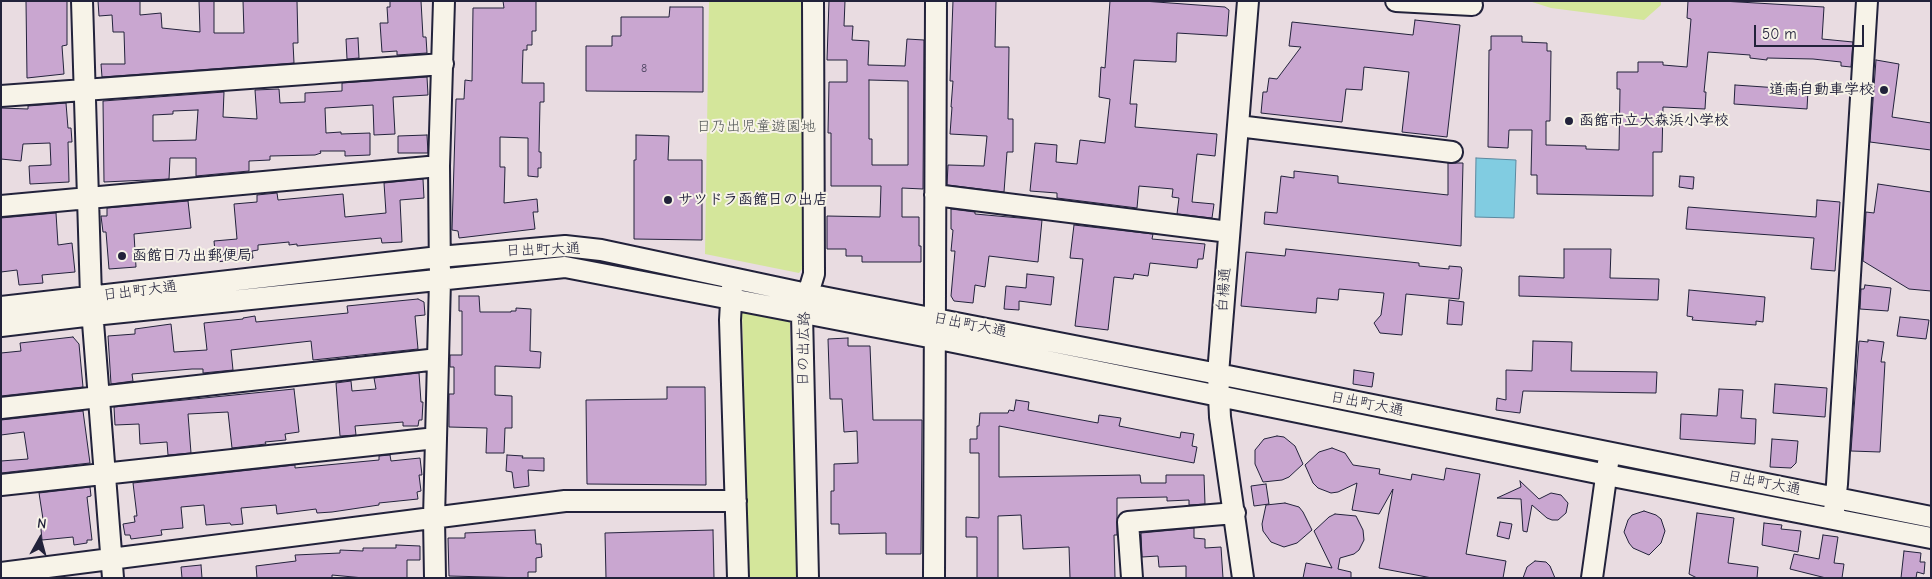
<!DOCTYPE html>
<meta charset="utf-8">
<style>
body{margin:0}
#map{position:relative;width:1932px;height:579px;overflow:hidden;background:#e9dce1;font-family:"Comic Neue",sans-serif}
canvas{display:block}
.frame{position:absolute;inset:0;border:2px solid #22223b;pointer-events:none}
.north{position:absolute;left:15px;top:514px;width:50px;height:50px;-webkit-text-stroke:4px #f7f3e8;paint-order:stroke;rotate:7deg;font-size:14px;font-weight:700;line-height:20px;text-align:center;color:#22223b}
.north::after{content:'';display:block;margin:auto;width:18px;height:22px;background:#22223b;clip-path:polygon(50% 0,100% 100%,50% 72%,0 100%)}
.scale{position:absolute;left:1754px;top:25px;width:110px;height:22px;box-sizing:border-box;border:2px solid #22223b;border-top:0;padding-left:6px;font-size:15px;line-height:18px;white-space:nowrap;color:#22223b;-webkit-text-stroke:4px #f7f3e8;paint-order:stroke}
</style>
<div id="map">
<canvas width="1932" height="579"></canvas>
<div class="frame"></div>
<div class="north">N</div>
<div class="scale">50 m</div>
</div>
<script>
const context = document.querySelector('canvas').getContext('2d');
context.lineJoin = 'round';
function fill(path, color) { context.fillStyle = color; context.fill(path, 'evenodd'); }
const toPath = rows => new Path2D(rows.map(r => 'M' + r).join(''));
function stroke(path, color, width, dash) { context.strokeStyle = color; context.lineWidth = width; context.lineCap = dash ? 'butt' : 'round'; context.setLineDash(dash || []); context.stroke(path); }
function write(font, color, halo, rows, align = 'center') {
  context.font = font + ' "Comic Neue","Klee One",sans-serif'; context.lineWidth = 4; context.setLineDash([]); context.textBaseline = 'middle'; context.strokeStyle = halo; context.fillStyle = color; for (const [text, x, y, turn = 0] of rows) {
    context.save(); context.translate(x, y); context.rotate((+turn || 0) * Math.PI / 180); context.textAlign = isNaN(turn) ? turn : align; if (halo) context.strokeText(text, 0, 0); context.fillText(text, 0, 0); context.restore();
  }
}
fill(toPath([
 [709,1,806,1,805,265,799,273,705,254],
 [1529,1,1661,1,1661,5,1644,20,1551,8],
 [742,310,790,320,797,578,748,578]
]), '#d4e69b');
const water = toPath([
 [1476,158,1516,160,1514,218,1475,217,1476,158]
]);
fill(water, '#81cce1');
stroke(water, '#5b889f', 1);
const building = toPath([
 [26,1,67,1,67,45,62,46,64,74,27,78,26,1],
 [98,1,140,1,140,15,161,13,162,28,200,32,199,1,214,1,214,33,244,33,243,1,297,1,298,43,293,43,294,63,102,77,101,64,125,64,124,32,113,32,112,15,99,16,98,1],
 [390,1,421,1,423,37,426,37,427,53,397,55,397,51,382,52,380,23,388,23,387,7,390,7,390,1],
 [503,1,536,1,536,31,532,31,532,45,527,45,527,50,523,50,522,83,544,83,544,102,540,102,539,152,541,152,541,168,538,168,538,177,528,176,528,138,500,137,500,167,505,167,504,203,537,199,538,212,533,212,535,229,459,238,458,231,452,230,456,99,464,99,465,80,472,81,473,8,504,8,503,1],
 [829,1,845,1,844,26,853,26,852,40,869,41,868,65,905,66,907,39,924,40,923,189,902,188,902,217,919,217,919,246,921,246,921,262,862,262,862,256,846,256,846,249,827,249,827,216,880,217,881,186,831,186,831,133,828,133,829,82,847,82,847,60,827,60,829,1],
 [869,80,908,81,908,165,872,165,872,139,869,139,869,80],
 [953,1,996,1,995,47,1009,47,1008,119,1013,119,1013,152,1007,152,1004,192,947,185,948,165,984,166,987,136,950,134,952,107,951,107,953,81,950,81,953,1],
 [1110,1,1143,1,1225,7,1229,10,1227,36,1177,33,1176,62,1134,60,1130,104,1137,104,1135,127,1217,134,1215,156,1197,154,1192,202,1214,204,1212,218,1177,214,1179,198,1172,197,1173,189,1139,186,1137,208,1057,198,1057,193,1030,191,1035,143,1057,145,1056,162,1077,164,1080,140,1105,143,1110,99,1099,97,1101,67,1105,68,1110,1],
 [1688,1,1722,1,1824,7,1822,39,1853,42,1851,67,1841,66,1841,62,1813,59,1767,58,1767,60,1750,58,1750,55,1708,52,1704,92,1706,92,1705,109,1663,107,1662,152,1653,152,1653,196,1537,194,1537,175,1531,175,1532,130,1509,130,1508,148,1488,147,1489,50,1491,50,1491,36,1522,36,1522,42,1547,43,1547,51,1551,51,1550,121,1546,121,1546,145,1586,146,1586,149,1619,150,1620,89,1617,89,1617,72,1638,72,1638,62,1663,62,1663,65,1687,67,1691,19,1687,18,1688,1],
 [670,7,703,7,703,92,586,91,586,46,612,46,612,36,621,36,621,17,669,17,670,7],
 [1415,20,1460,25,1447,137,1402,132,1409,72,1364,67,1362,90,1346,89,1342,122,1261,113,1263,92,1267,92,1269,78,1277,79,1301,47,1289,46,1292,22,1413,35,1415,20],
 [358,38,359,58,347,59,346,39,358,38],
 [1876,60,1899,64,1892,117,1931,123,1931,150,1870,142,1876,60],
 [427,77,428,95,393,97,395,134,374,135,373,105,325,108,326,133,341,132,341,134,370,133,370,155,345,156,345,151,320,151,321,153,315,155,270,156,270,160,249,161,249,171,196,176,196,158,170,158,169,179,104,182,103,101,224,92,223,117,257,119,255,90,279,89,280,103,305,102,305,93,342,91,342,83,427,77],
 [198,110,196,140,153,141,153,115,173,114,173,111,198,110],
 [1735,85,1808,90,1807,109,1734,104,1735,85],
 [66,103,68,128,71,128,72,142,68,142,69,182,30,184,29,166,51,165,50,143,23,144,21,161,1,159,1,108,28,109,28,106,66,103],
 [427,135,428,153,398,153,398,136,427,135],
 [636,135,669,136,668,160,702,160,702,240,634,239,634,160,636,160,636,135],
 [1448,163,1463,163,1461,246,1264,224,1265,212,1277,213,1281,176,1294,178,1294,171,1338,176,1338,183,1448,195,1448,163],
 [1680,176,1694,177,1693,189,1679,187,1680,176],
 [423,179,424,198,400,200,402,242,382,243,381,238,297,246,297,244,289,245,289,242,258,245,258,250,252,251,253,258,216,262,214,241,237,239,234,204,257,202,257,195,277,193,278,200,343,194,345,217,386,213,384,183,423,179],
 [1878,184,1931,192,1931,291,1909,289,1863,261,1866,212,1874,213,1878,184],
 [1817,200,1840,202,1835,271,1811,269,1814,238,1686,229,1688,207,1816,217,1817,200],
 [188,201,191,228,134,234,136,267,109,269,106,232,103,232,101,216,107,216,107,208,188,201],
 [951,209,975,212,975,214,1042,220,1038,262,989,256,985,287,975,285,973,303,954,301,951,296,955,251,951,251,953,230,951,229,951,209],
 [56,213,58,245,72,243,75,272,42,275,43,283,19,285,17,270,1,272,1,218,56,213],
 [1074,225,1153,234,1152,239,1205,244,1203,259,1198,259,1197,268,1150,263,1148,276,1134,274,1133,279,1114,277,1108,330,1075,326,1083,259,1070,258,1074,225],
 [1286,249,1419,263,1419,266,1449,269,1449,266,1461,267,1462,270,1459,299,1406,294,1402,335,1380,333,1374,323,1381,315,1384,293,1339,289,1338,300,1317,298,1316,313,1241,306,1246,252,1285,256,1286,249],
 [1564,249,1611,249,1610,278,1659,279,1658,300,1519,296,1519,276,1564,278,1564,249],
 [1027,274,1054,277,1051,305,1019,301,1019,310,1004,309,1006,286,1026,288,1027,274],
 [1865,285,1891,288,1888,311,1860,309,1861,289,1864,289,1865,285],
 [1689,290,1765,297,1763,322,1756,321,1756,325,1692,320,1693,317,1687,316,1689,290],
 [459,296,479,296,480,312,511,312,511,311,516,311,516,308,531,309,530,351,541,352,540,368,495,366,495,395,512,396,512,428,505,428,504,453,486,453,487,428,449,427,449,394,454,394,454,367,450,367,450,355,462,355,462,311,459,311,459,296],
 [418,299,424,302,425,315,415,316,418,349,313,360,311,341,231,350,233,370,203,373,203,369,192,369,132,374,133,381,111,384,108,336,135,334,135,329,171,324,174,352,207,350,204,323,243,319,243,318,255,316,256,322,348,313,347,306,418,299],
 [1449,300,1464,302,1462,325,1447,324,1449,300],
 [1900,317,1929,320,1926,339,1897,336,1900,317],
 [73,337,79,344,83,387,1,396,1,353,21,351,20,343,73,337],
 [848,338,848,346,870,346,873,420,922,420,921,554,886,554,886,533,839,534,839,524,831,524,831,491,834,491,834,464,858,463,857,431,844,432,842,399,830,399,828,339,848,338],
 [1868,340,1884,342,1881,362,1885,362,1880,452,1851,451,1859,341,1868,342,1868,340],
 [1533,341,1572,342,1571,371,1657,372,1656,393,1523,391,1520,413,1496,410,1497,398,1506,400,1506,370,1532,371,1533,341],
 [1354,370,1374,373,1372,387,1353,384,1354,370],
 [419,373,421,402,423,402,422,420,419,420,418,426,403,426,403,422,355,426,356,435,340,436,336,383,351,381,352,391,376,389,374,378,419,373],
 [1775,384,1827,388,1825,417,1773,413,1775,384],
 [667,387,705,387,706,485,587,484,586,400,667,399,667,387],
 [294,389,299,432,285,434,286,440,265,442,266,444,232,448,228,412,188,414,191,453,168,455,167,442,140,444,139,424,115,425,114,407,294,389],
 [1719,389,1743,390,1741,418,1756,419,1755,444,1680,439,1681,414,1717,416,1719,389],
 [1016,400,1029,402,1028,410,1098,423,1099,415,1121,418,1119,426,1180,438,1181,432,1194,434,1192,446,1197,447,1194,463,999,426,999,477,1140,475,1141,483,1166,483,1166,475,1204,475,1205,504,1189,505,1189,500,1167,501,1167,497,1117,498,1117,535,1114,535,1115,578,1070,578,1069,547,1023,549,1021,515,998,516,998,578,977,578,977,537,966,537,966,517,979,518,979,453,970,453,970,439,977,439,977,426,979,426,980,413,1008,413,1009,410,1014,411,1016,400],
 [83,411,90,463,1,473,1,461,28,459,24,432,1,435,1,420,83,411],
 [1277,436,1284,437,1295,446,1303,464,1289,477,1282,480,1263,482,1255,464,1255,450,1264,439,1277,436],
 [1772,439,1798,441,1796,463,1791,468,1770,467,1772,439],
 [1332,448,1345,453,1353,465,1380,469,1379,474,1411,480,1412,474,1444,480,1446,468,1480,474,1466,554,1506,561,1503,578,1432,578,1379,568,1393,489,1379,514,1352,510,1357,483,1338,492,1331,493,1318,488,1313,483,1305,465,1319,452,1332,448],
 [390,455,391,461,420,458,422,475,419,475,421,491,417,492,418,499,379,503,379,505,332,512,317,513,316,509,277,514,276,505,241,508,243,524,231,525,230,523,206,525,204,505,181,507,183,528,161,530,162,535,131,539,130,535,125,535,123,524,135,522,134,516,137,516,133,483,295,465,295,468,379,460,379,456,390,455],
 [507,455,523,456,522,458,544,458,544,471,528,470,529,486,514,488,512,472,506,471,507,455],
 [1520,481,1539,499,1551,493,1561,495,1568,503,1566,513,1558,520,1552,520,1547,518,1532,505,1527,532,1523,531,1521,499,1497,498,1521,487,1520,481],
 [1266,484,1269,504,1254,506,1251,486,1266,484],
 [90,487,91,496,87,497,92,540,87,540,87,543,74,545,73,537,42,540,40,519,43,519,39,493,90,487],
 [1285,503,1299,507,1303,512,1312,530,1297,543,1284,547,1271,542,1263,531,1262,524,1266,505,1285,503],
 [1644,511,1656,515,1661,519,1665,531,1661,543,1649,555,1633,548,1629,543,1624,532,1628,520,1632,515,1644,511],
 [1697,513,1734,518,1728,563,1758,567,1757,578,1697,578,1689,574,1697,513],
 [1335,514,1356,516,1363,530,1364,540,1359,550,1354,554,1340,558,1338,569,1351,572,1351,578,1303,578,1306,563,1332,568,1314,531,1329,517,1335,514],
 [1500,522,1512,524,1509,539,1497,536,1500,522],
 [1764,523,1782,525,1781,529,1801,531,1798,552,1762,545,1764,523],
 [1194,528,1194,538,1205,539,1205,548,1221,547,1223,578,1186,578,1186,566,1159,567,1158,556,1142,557,1141,533,1194,528],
 [535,530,536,544,541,544,542,557,536,558,536,572,528,572,528,578,449,576,448,538,465,538,465,533,535,530],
 [713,530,714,578,606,578,605,533,713,530],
 [1823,535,1838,537,1834,563,1844,564,1842,578,1826,578,1790,569,1794,554,1819,559,1823,535],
 [396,545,420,546,420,560,407,560,407,578,364,578,332,575,332,578,257,578,256,566,296,561,295,555,340,553,340,550,363,551,363,548,396,548,396,545],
 [1904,551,1921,553,1920,562,1925,562,1924,574,1917,572,1916,578,1901,578,1904,551],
 [1535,561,1546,562,1550,566,1555,578,1523,578,1527,567,1535,561],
 [201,565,202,578,182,578,181,567,201,565]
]);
fill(building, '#c9a6d0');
stroke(building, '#22223b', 1);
const minor = toPath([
 [82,1,91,297,113,578],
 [1396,1,1472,5],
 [1,96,443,64],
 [1238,126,1452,152],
 [935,195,1229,232],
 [1,206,439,166],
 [732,285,730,320,738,578],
 [1,307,439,257,565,246,601,250,807,294,1218,374,1931,517],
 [1,326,93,315,565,267,934,338,1607,475,1931,538],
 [1,408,438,359],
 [1,485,436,438],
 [1834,511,1837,484,1867,1],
 [1,573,565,501,736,501],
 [435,578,434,518,440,280,439,166,444,1],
 [808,578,802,314,814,274,813,1],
 [934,578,936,1],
 [1132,578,1128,522,1235,513],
 [1243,578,1220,417,1218,374,1248,1],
 [1592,578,1608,463]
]);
stroke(minor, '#22223b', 24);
stroke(minor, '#f7f3e8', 20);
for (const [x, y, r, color] of [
 [1884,90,5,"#22223b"],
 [1569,121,5,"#22223b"],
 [668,200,5,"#22223b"],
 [122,256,5,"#22223b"]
]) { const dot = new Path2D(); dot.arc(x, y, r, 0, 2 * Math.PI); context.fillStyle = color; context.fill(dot); stroke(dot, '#f7f3e8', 2); }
write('12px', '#4c4360', null, [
 ["8",644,69]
]);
write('bold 15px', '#22223b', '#f7f3e8', [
 ["道南自動車学校",1874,90,"right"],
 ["函館市立大森浜小学校",1579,121],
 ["サツドラ函館日の出店",678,200],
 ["函館日乃出郵便局",132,256]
], 'left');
write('15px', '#4e5353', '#f7f3e8', [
 ["日乃出児童遊園地",756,127]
]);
write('15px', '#22223b', '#f7f3e8', [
 ["日出町大通",543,250,-2],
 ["白楊通",1224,290,-86],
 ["日出町大通",140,291,-7],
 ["日出町大通",970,325,11],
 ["日の出広路",804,349,-89],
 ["日出町大通",1367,404,11],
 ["日出町大通",1764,483,11]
]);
</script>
